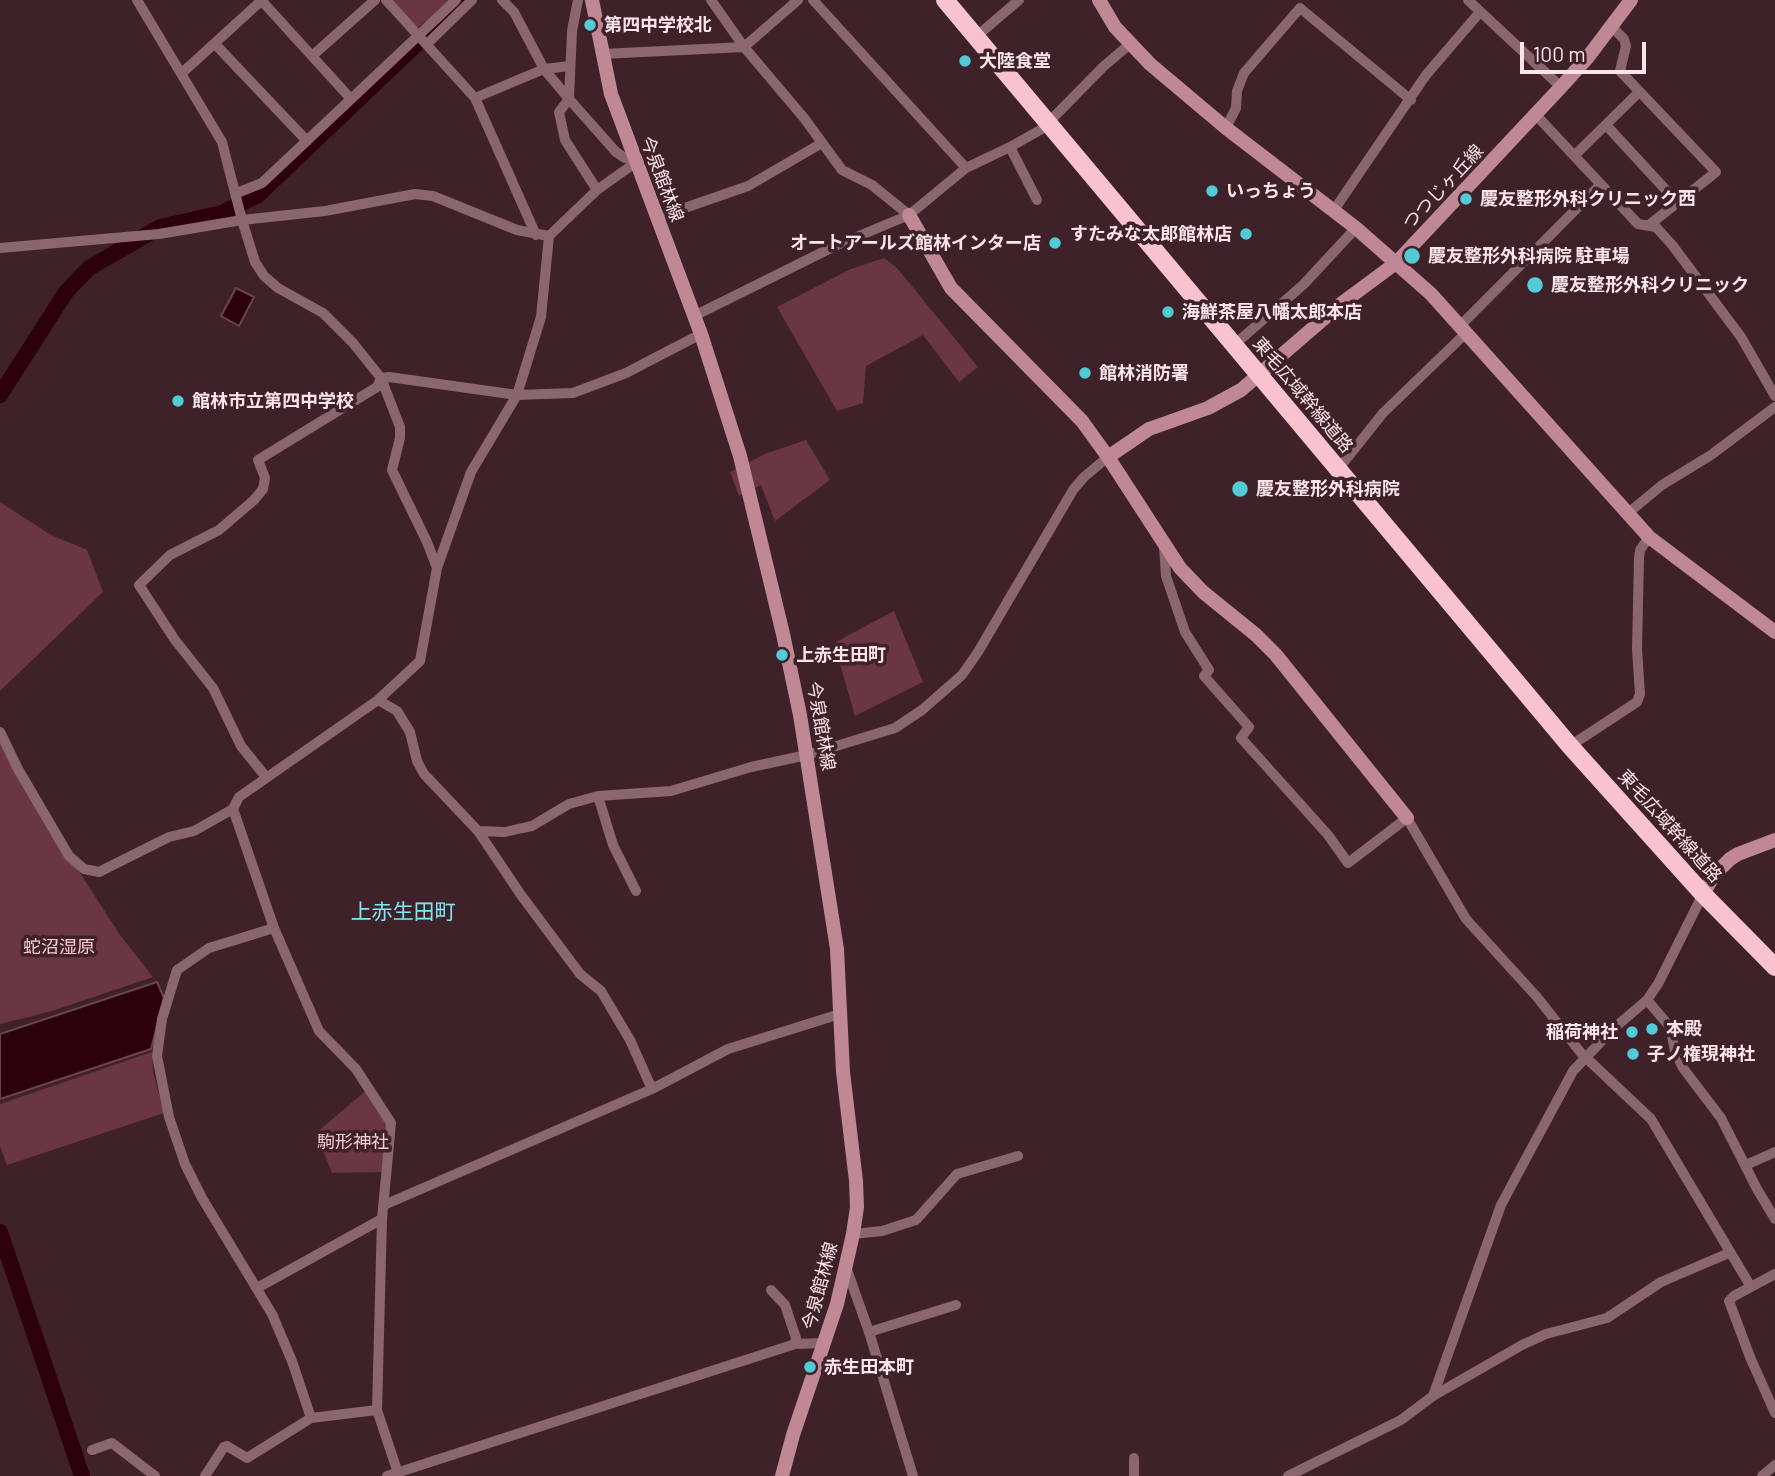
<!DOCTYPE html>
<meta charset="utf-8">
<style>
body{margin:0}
#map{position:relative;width:1775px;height:1476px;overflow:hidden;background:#3f2229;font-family:Barlow,sans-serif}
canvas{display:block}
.scale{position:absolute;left:1520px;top:42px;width:126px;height:32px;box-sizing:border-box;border:4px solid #f9e4e8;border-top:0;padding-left:9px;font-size:21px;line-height:24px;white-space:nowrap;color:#f9e4e8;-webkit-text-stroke:5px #3f2229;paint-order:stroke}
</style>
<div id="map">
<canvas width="1775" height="1476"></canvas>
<div class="scale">100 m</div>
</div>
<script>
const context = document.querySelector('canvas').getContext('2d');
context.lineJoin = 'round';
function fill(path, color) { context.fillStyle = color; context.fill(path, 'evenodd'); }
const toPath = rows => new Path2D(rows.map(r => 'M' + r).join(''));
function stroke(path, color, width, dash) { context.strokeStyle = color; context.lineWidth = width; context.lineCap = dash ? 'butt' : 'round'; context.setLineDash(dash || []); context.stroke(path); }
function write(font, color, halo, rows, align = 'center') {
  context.font = font + ' Barlow,"Noto Sans JP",sans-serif'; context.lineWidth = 7; context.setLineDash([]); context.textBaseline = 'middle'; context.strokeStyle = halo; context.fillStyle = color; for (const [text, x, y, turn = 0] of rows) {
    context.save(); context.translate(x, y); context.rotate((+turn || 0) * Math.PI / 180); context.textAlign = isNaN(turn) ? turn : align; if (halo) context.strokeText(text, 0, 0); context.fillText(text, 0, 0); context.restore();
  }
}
fill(toPath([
 [389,0,453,0,417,28],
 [884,258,897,268,978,367,959,382,923,335,866,366,863,403,837,411,777,307,851,269],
 [806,440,830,480,775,521,761,485,739,496,730,472,765,454],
 [0,502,51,535,87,550,103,592,0,691],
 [894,611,923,682,855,716,834,643],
 [0,731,69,856,120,935,153,977,52,1011,0,1024],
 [152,1052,153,1072,164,1113,7,1165,0,1146,0,1104],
 [369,1088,386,1125,382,1172,332,1173,316,1133]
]), '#6b3644');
const water = toPath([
 [236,288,254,297,239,326,221,316,236,288],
 [157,982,164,998,151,1049,0,1099,0,1034,157,982]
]);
fill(water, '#2d000e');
stroke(water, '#6a444f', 2);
stroke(toPath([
 [0,395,66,292,89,268,160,227,222,213,258,195,463,0],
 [0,1232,82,1476]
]), '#2d000e', 16);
stroke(toPath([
 [137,0,222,142,242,220,325,211,415,194,433,196,517,230,549,236,597,190,635,163],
 [261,0,351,99],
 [386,0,475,98,536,235],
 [502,0,514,12,544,69,570,66],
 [578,0,572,31,569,99,616,152,625,158,633,156],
 [711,0,744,47,804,118,842,170,872,185,909,215],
 [813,0,966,168],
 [1468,0,1561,87],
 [1612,27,1624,39,1626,46,1620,71,1716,172,1649,225],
 [977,36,1019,0],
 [215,44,307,141],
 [427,44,472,0],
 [602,54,744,47,798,0],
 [312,56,375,0],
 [182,73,262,0],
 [475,98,544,69,569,99,559,112,565,140,597,190],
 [1536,115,1638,224,1656,227,1673,246,1741,337,1775,396],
 [1606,125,1677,202],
 [1226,128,1236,108,1237,91,1244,73,1300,8,1411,100],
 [1010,147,1037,200],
 [1575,155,1639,92],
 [237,193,262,183,456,0],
 [1334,210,1426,75,1480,12],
 [656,218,748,186,822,143],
 [0,248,159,234,242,220,255,262,264,276,278,288,323,313,353,343,381,378,400,427,400,438,392,470,427,542,437,568],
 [694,316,835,246,909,215,966,168,1010,147,1042,129,1104,66,1130,44],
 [1460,326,1601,184],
 [1242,338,1303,285,1356,228],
 [1344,462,1383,413,1466,333],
 [1627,514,1662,485,1711,455,1775,407],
 [1164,546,1166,576,1185,632,1209,670,1204,676,1249,727,1241,738,1328,835,1348,863,1407,818,1466,919,1537,997,1581,1053,1651,1119,1751,1287],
 [378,700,397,711,410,732,417,761,424,774,478,831,521,895,580,974,601,991,630,1040,652,1089],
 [0,732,18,769,69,856,84,869,99,872,169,837,194,831,233,809],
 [1570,746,1637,702,1640,694,1637,649,1639,558,1640,550,1649,537],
 [266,777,241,746,213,688,175,640,139,585,170,555,219,530,254,500,263,489,265,478,258,460,377,387,381,378,389,377,517,395,573,393,626,373,701,334],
 [598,796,613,845,636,891],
 [478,831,505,832,518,829,532,826,569,804,598,796,671,791,751,767,807,755,895,728,922,710,962,675,978,652,1073,490,1084,477,1108,457],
 [274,928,209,948,177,970,162,1019,157,1056,169,1117,185,1164,202,1198,272,1314,292,1361,311,1418],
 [1647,1000,1670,1027,1675,1051,1683,1068,1721,1118,1757,1189,1775,1219],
 [1746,1165,1775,1152],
 [384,1205,652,1089,728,1049,840,1014],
 [853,1234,882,1231,916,1220,957,1174,1018,1156],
 [846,1267,869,1332,913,1476],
 [1775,1274,1734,1296,1729,1301,1750,1357,1775,1413],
 [257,1288,382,1219],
 [771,1290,785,1305,796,1338,795,1344],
 [869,1332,956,1305],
 [1433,1396,1501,1205,1573,1071,1613,1029,1647,1000,1658,984,1703,894],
 [92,1450,112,1443,155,1476],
 [205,1476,224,1447,227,1446,247,1458,311,1418,377,1410],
 [387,1476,795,1344,825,1343],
 [399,1476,377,1410,382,1219,391,1123,356,1069,319,1031,274,928,233,809,239,797,378,700,420,661,437,568,471,472,517,395,541,317,549,236],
 [1134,1476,1134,1458],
 [1288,1476,1401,1420,1433,1396,1522,1345,1546,1334,1607,1318,1661,1282,1729,1253],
 [1762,1476,1775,1465]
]), '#8a676e', 10);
stroke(toPath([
 [592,0,611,94,701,334,740,456,783,634,800,715,837,949,843,1072,856,1181,857,1207,853,1234,837,1304,793,1435,782,1476],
 [1099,0,1115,27,1150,64,1226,128,1356,228,1431,294,1649,537,1775,632],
 [909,215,951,288,1082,421,1108,457,1180,568,1203,592,1256,635,1276,655,1407,818],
 [1108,457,1149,429,1208,408,1241,390,1342,303,1396,263,1561,87,1588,57,1631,0],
 [1703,894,1714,875,1730,859,1738,854,1775,840]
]), '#bf8894', 14);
stroke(toPath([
 [945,0,1570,746,1703,894,1775,967]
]), '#f8c3ce', 18);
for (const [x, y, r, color] of [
 [590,25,7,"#52cbd7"],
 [965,61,7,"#52cbd7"],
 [1212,191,7,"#52cbd7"],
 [1466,199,7,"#52cbd7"],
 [1246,234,7,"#52cbd7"],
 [1055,243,7,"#52cbd7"],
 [1412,256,9,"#52cbd7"],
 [1535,285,9,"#52cbd7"],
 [1168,312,7,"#52cbd7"],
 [1085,373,7,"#52cbd7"],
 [178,401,7,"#52cbd7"],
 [1240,489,9,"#52cbd7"],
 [782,655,7,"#52cbd7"],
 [1652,1029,7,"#52cbd7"],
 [1632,1032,7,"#52cbd7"],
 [1633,1054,7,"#52cbd7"],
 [810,1367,7,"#52cbd7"]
]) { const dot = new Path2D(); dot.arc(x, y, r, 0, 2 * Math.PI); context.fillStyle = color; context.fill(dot); stroke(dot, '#3f2229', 2.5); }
write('bold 18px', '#f9e4e8', '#3f2229', [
 ["第四中学校北",604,25],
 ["大陸食堂",979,61],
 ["いっちょう",1226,191],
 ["慶友整形外科クリニック西",1480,199],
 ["すたみな太郎館林店",1232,234,"right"],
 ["オートアールズ館林インター店",1041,243,"right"],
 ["慶友整形外科病院 駐車場",1428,256],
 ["慶友整形外科クリニック",1551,285],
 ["海鮮茶屋八幡太郎本店",1182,312],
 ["館林消防署",1099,373],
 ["館林市立第四中学校",192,401],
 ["慶友整形外科病院",1256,489],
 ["上赤生田町",796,655],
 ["本殿",1666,1029],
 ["稲荷神社",1618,1032,"right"],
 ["子ノ権現神社",1647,1054],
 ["赤生田本町",824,1367]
], 'left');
write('18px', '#f9e4e8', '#3f2229', [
 ["今泉館林線",662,179,69],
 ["つつじヶ丘線",1443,187,-47],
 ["東毛広域幹線道路",1303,395,50],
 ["今泉館林線",821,726,80],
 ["東毛広域幹線道路",1670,826,48],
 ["今泉館林線",820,1286,-75]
]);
write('18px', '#f8cad3', '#3f2229', [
 ["蛇沼湿原",59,947],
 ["駒形神社",353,1142]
]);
write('21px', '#7ce7f1', '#3f2229', [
 ["上赤生田町",403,912]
]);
</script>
